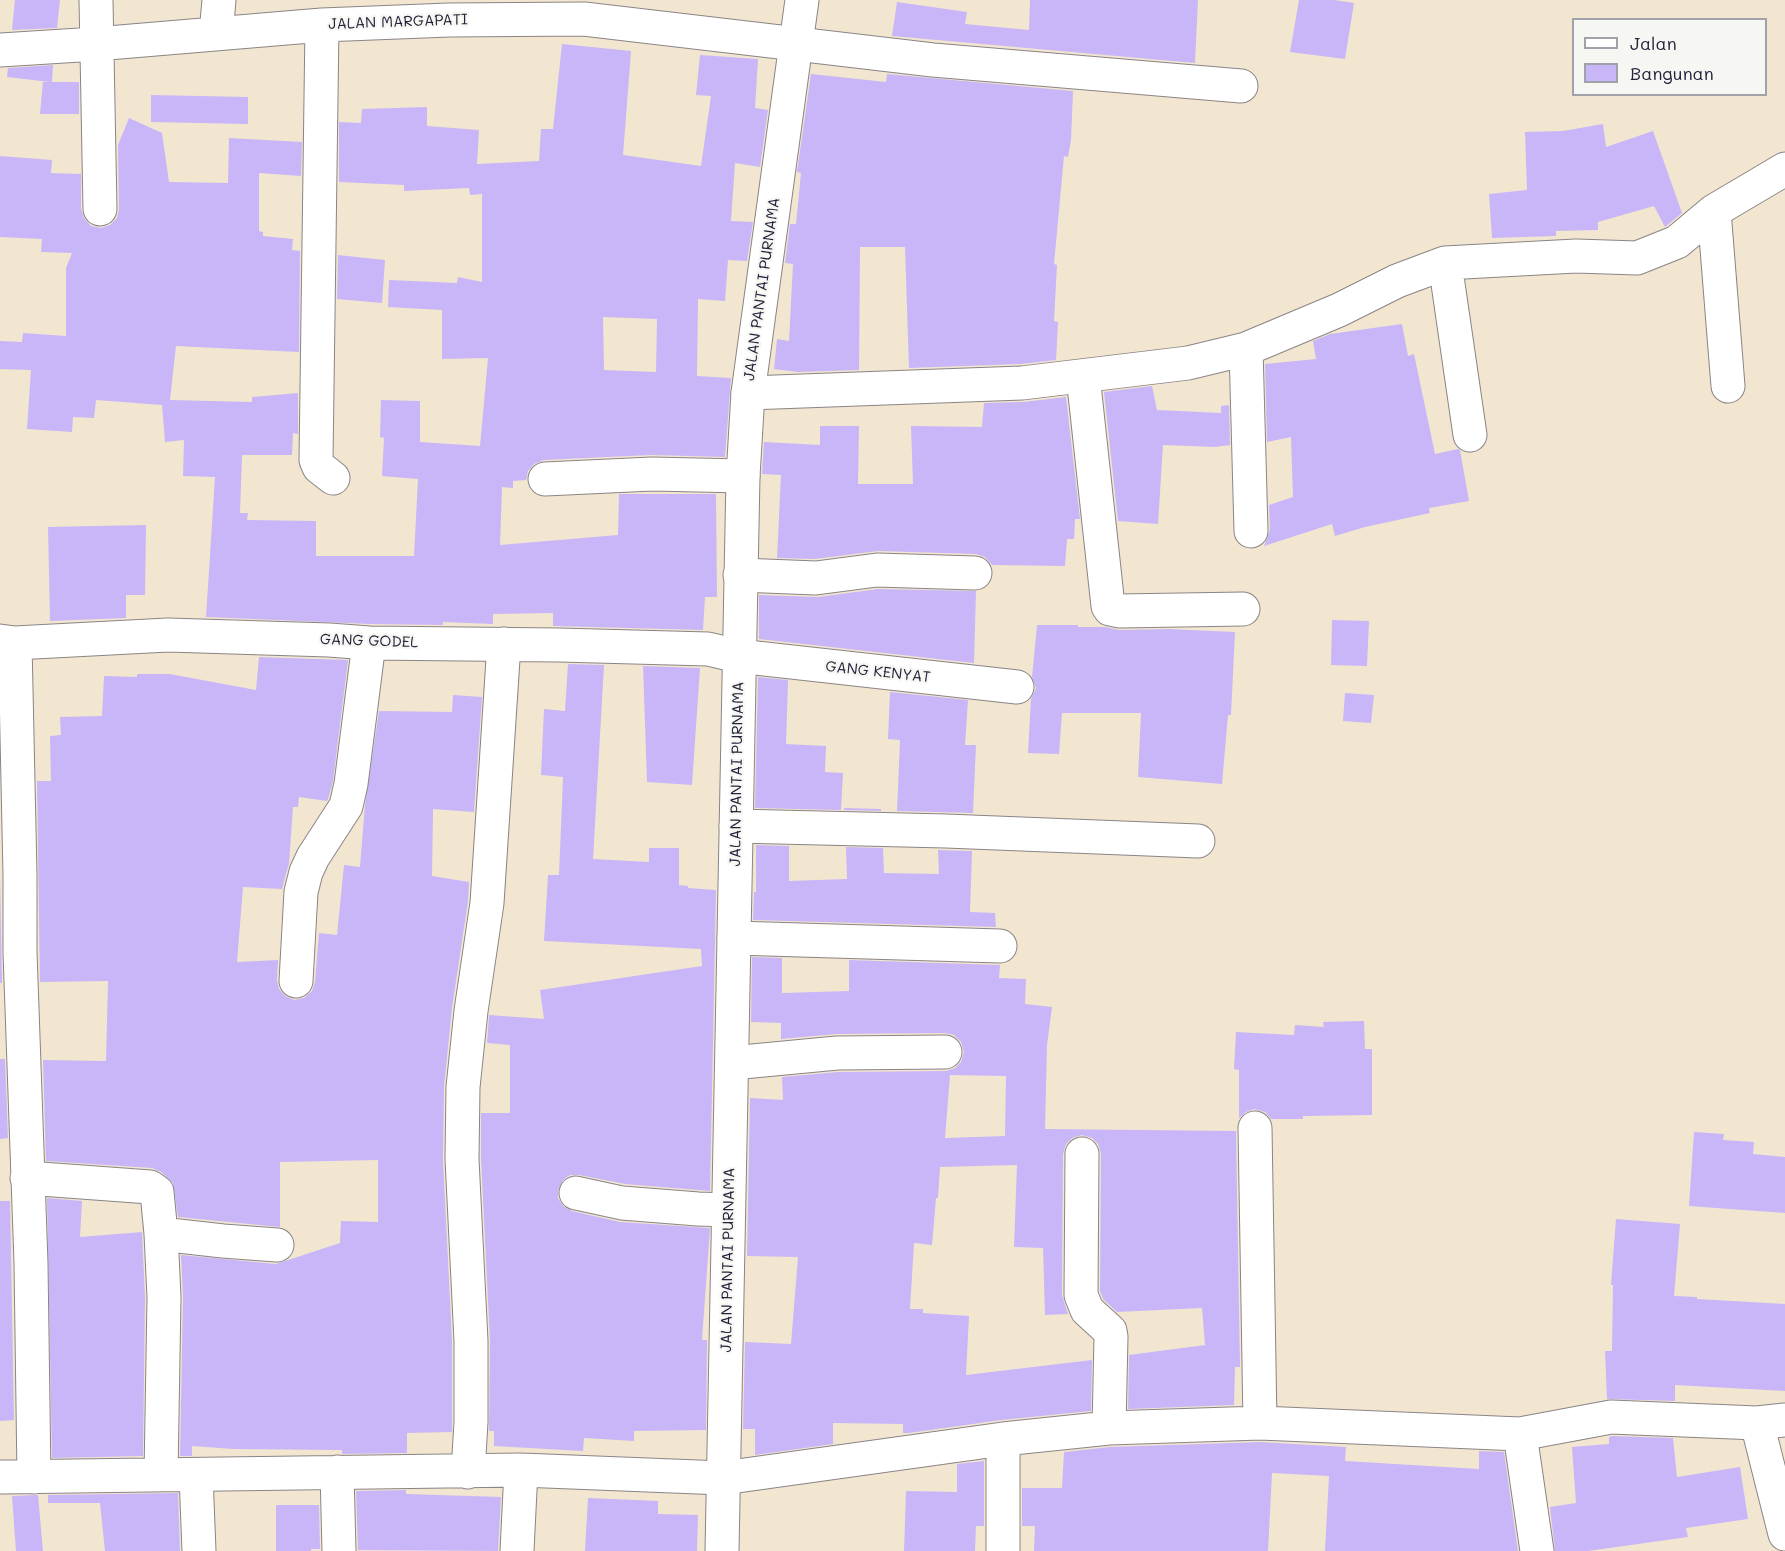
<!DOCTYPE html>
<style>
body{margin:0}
#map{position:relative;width:1785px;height:1551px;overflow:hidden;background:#f2e6d0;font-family:Mali,sans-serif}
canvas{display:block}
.legend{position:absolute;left:1572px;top:18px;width:195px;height:78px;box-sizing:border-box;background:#f6f6f2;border:2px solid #a1a1a9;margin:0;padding:8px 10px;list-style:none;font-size:18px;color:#22223b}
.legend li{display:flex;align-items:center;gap:12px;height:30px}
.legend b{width:30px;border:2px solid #a1a1a9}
</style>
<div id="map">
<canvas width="1785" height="1551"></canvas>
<ul class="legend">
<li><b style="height:8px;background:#fff"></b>Jalan</li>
<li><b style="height:16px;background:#c8b6f8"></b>Bangunan</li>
</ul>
</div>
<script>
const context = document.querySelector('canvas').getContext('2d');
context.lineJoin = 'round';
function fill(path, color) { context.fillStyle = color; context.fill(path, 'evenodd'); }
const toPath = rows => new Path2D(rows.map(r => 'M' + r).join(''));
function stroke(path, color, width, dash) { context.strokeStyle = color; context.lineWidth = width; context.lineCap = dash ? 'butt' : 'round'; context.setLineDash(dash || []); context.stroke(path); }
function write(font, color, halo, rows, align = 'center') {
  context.font = font + ' Mali,sans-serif'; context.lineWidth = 4.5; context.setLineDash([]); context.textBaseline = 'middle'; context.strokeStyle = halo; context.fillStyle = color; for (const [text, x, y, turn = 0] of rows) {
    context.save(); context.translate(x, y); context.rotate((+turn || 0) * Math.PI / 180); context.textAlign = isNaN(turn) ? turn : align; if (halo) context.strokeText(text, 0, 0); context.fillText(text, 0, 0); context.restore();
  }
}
fill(toPath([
 [15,0,60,0,57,28,12,30],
 [1030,0,1198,0,1195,63,892,36,897,2,967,12,965,24,1029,30],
 [1299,0,1334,0,1354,3,1345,59,1290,52],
 [562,44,631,51,623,155,701,166,711,96,696,95,700,55,758,59,755,108,768,110,760,167,735,163,731,221,753,222,747,261,728,260,725,301,698,299,697,376,731,378,725,457,651,455,544,460,534,464,528,471,526,480,513,481,513,488,502,487,500,545,618,535,619,494,716,494,717,597,705,597,703,630,553,626,553,613,493,614,493,624,443,622,443,625,370,624,206,617,215,477,183,476,184,440,165,442,162,405,96,400,94,418,73,417,72,432,27,429,31,370,0,369,0,341,22,342,23,333,66,336,66,268,72,253,41,252,42,239,0,237,0,156,52,160,51,173,81,174,81,209,84,218,91,226,101,228,110,225,117,218,119,209,118,145,129,118,162,133,169,182,228,183,229,138,302,142,301,176,259,173,259,231,263,232,263,236,293,239,292,250,300,251,299,352,176,346,170,400,252,402,252,397,298,393,298,434,293,433,292,455,242,455,240,513,248,513,247,520,316,521,316,556,414,556,418,479,382,476,384,438,380,437,381,400,420,401,420,442,480,446,488,358,442,359,442,310,388,307,389,280,457,283,458,277,482,282,482,194,470,195,469,188,404,191,404,185,339,182,339,122,361,123,362,109,427,107,427,126,479,130,477,164,539,161,541,129,553,129],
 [603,317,657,319,656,372,604,370],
 [53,65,52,82,79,82,79,114,40,114,43,82,50,82,7,77,8,68],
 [811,74,886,82,887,74,1073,91,1071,140,1068,157,1064,156,1054,264,1057,265,1054,321,1058,322,1056,360,1021,364,909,368,905,247,860,247,859,370,798,372,774,369,777,339,789,341,793,264,785,263,790,224,796,224,801,173,797,172],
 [151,95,248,97,248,124,151,122],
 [1603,124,1606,147,1653,131,1682,213,1665,227,1654,206,1598,222,1598,230,1556,231,1556,236,1492,238,1489,194,1527,190,1525,132,1563,131],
 [338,255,385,260,382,303,337,299],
 [1402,324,1408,356,1414,354,1435,454,1458,449,1460,450,1469,501,1429,508,1430,513,1365,527,1335,536,1332,524,1264,546,1270,530,1269,505,1293,497,1291,437,1267,442,1265,364,1316,359,1313,341,1330,334],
 [1152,386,1157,410,1221,413,1221,406,1229,405,1230,445,1215,447,1163,445,1158,524,1118,521,1104,392],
 [1066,397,1080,519,1075,519,1074,539,1067,539,1065,566,992,565,985,557,976,554,878,551,815,559,777,558,781,475,762,474,764,442,820,445,820,426,859,426,858,484,913,484,911,426,982,427,984,403,1023,402],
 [146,525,145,595,126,595,126,618,50,621,48,527],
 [878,589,976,591,974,663,759,639,759,595,818,597],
 [1332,620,1369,621,1367,666,1331,665],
 [1037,625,1078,625,1078,627,1106,627,1119,630,1168,629,1235,632,1231,715,1228,715,1222,784,1138,777,1141,713,1062,713,1059,754,1028,753,1031,699,1036,688,1032,677],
 [259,657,348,660,333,781,328,799,327,801,299,797,298,807,293,807,289,863,282,889,243,887,237,962,278,960,277,980,279,989,285,996,294,1000,304,998,312,991,315,982,319,933,337,935,344,865,360,867,365,805,379,711,452,712,453,695,482,697,474,812,433,809,432,876,469,882,468,901,452,1008,444,1087,443,1160,452,1341,452,1432,407,1433,407,1453,342,1454,342,1450,233,1449,192,1446,192,1456,180,1456,183,1297,181,1255,276,1264,340,1243,341,1221,378,1222,378,1160,280,1162,280,1227,178,1217,173,1183,161,1172,152,1168,46,1161,43,1060,106,1061,108,981,40,982,37,781,51,781,50,736,61,735,60,717,102,716,104,676,137,677,137,674,170,674,256,690],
 [568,664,604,665,593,859,649,862,649,848,679,848,679,885,688,886,688,888,716,890,710,1191,625,1184,579,1175,570,1175,563,1180,558,1190,558,1198,563,1206,572,1211,620,1222,710,1228,702,1340,707,1340,706,1430,634,1431,634,1441,584,1438,583,1451,494,1446,494,1431,489,1431,490,1340,481,1159,481,1113,510,1113,510,1045,487,1043,489,1015,544,1019,540,990,702,966,701,949,544,941,548,875,559,875,563,777,541,775,544,709,565,711],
 [643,666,700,668,692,785,647,782],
 [758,677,788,680,786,744,826,746,825,772,843,773,841,810,755,808],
 [890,692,968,700,965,745,976,745,973,813,897,811,900,740,888,739],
 [1345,693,1374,695,1371,723,1343,721],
 [844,808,881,809,881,811,844,810],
 [756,845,789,846,789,881,847,879,846,847,883,848,884,873,939,874,938,850,972,851,970,912,995,913,996,927,753,920,754,892,756,892],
 [0,874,2,983,0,983],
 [752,957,782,958,782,993,849,991,849,960,1000,965,999,978,1026,979,1025,1004,1052,1007,1047,1045,1045,1129,1236,1131,1240,1367,1235,1367,1234,1405,1128,1409,1129,1355,1205,1345,1202,1308,1117,1312,1103,1299,1100,1291,1101,1154,1098,1144,1092,1138,1082,1135,1072,1138,1066,1144,1063,1154,1062,1295,1068,1314,1045,1315,1043,1248,1014,1247,1017,1165,940,1167,938,1198,936,1198,932,1245,914,1243,910,1309,923,1309,923,1313,969,1316,966,1375,1092,1360,1091,1411,1001,1420,909,1433,903,1433,903,1424,833,1423,833,1444,755,1455,755,1429,743,1429,745,1342,791,1344,798,1257,747,1256,750,1098,783,1100,782,1077,838,1072,946,1071,955,1068,961,1062,964,1052,961,1042,954,1035,945,1033,837,1034,781,1039,781,1023,751,1022],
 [950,1075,1006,1076,1005,1136,945,1138],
 [1364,1021,1365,1049,1372,1049,1372,1115,1303,1116,1303,1119,1271,1119,1265,1112,1254,1109,1246,1112,1239,1118,1239,1070,1234,1069,1236,1032,1294,1035,1295,1025,1324,1027,1323,1022],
 [0,1059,5,1059,8,1138,0,1139],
 [1694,1132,1724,1134,1723,1140,1754,1142,1753,1154,1785,1157,1785,1213,1689,1206],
 [47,1198,82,1201,80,1237,142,1232,145,1297,143,1456,52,1458],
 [0,1201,10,1201,14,1420,0,1421],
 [1616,1219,1680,1224,1674,1296,1697,1297,1697,1299,1785,1304,1785,1391,1675,1385,1675,1401,1607,1399,1605,1351,1612,1351,1613,1285,1611,1285],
 [1612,1436,1673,1438,1677,1477,1740,1467,1748,1519,1686,1528,1688,1537,1588,1551,1555,1551,1550,1507,1576,1503,1572,1447,1609,1444,1609,1437],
 [1260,1442,1346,1447,1345,1461,1479,1469,1479,1451,1504,1452,1518,1551,1325,1551,1329,1476,1272,1473,1268,1551,1034,1551,1035,1526,1022,1526,1022,1488,1062,1488,1064,1452,1110,1447],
 [984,1461,984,1526,976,1526,975,1551,904,1551,906,1491,957,1492,957,1464],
 [406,1490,406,1494,501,1497,498,1551,358,1550,356,1491],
 [178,1493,180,1551,105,1551,100,1503,48,1503,48,1495],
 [38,1495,43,1551,16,1551,12,1496],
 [588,1498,658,1501,658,1514,698,1515,697,1551,585,1551],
 [276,1505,319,1505,320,1549,311,1549,311,1551,276,1551]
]), '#c8b6f8');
const street = toPath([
 [96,0,100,209],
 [322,25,316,460,319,467,333,478],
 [216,34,219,0],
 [0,50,96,44,322,25,449,20,584,19,933,60,1241,86],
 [1714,211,1728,386],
 [1445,263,1576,256,1637,258,1677,242,1714,211,1785,169],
 [1246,349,1251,531],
 [1083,376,1108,606,1110,609,1119,611,1243,609],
 [748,393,1022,383,1188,363,1246,349,1339,310,1397,281,1445,263,1470,435],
 [545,479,652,474,743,476],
 [740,575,816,578,877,570,975,573],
 [0,641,15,643,168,635,329,640,369,643,559,645,708,649,738,656,1017,687],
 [15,643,20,875,20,952,31,1263,34,1477],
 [736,826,946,831,1198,841],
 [734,938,1000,946],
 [296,981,301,892,306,872,313,857,346,806,351,784,369,643],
 [732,1063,837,1053,945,1052],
 [1255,1128,1260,1423],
 [1082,1154,1081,1295,1087,1310,1110,1331,1111,1337,1109,1428],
 [27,1178,150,1187,157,1192,161,1234,164,1297,161,1475],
 [576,1193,622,1203,698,1209,728,1210],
 [161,1234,223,1241,277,1245],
 [1757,1423,1785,1534],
 [1520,1434,1537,1551],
 [1003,1439,1003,1551],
 [337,1472,339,1551],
 [468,1472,471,1422,471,1341,462,1159,463,1087,471,1011,487,903,504,644],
 [196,1475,199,1551],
 [0,1477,521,1470,723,1478,1003,1439,1109,1428,1260,1423,1520,1434,1611,1417,1757,1423,1785,1420],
 [517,1551,521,1470]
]);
const secondary = toPath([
 [722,1551,743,476,748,393,802,0]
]);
stroke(street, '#8a8486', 35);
stroke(secondary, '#8a8486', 35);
stroke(street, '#fff', 33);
stroke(secondary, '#fff', 33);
write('15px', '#22223b', '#f6f6f2', [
 ["JALAN MARGAPATI",398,22,-2],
 ["JALAN PANTAI PURNAMA",762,289,-82],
 ["GANG GODEL",369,641,2],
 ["GANG KENYAT",878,672,6],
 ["JALAN PANTAI PURNAMA",737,774,-89],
 ["JALAN PANTAI PURNAMA",728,1260,-89]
]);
</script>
